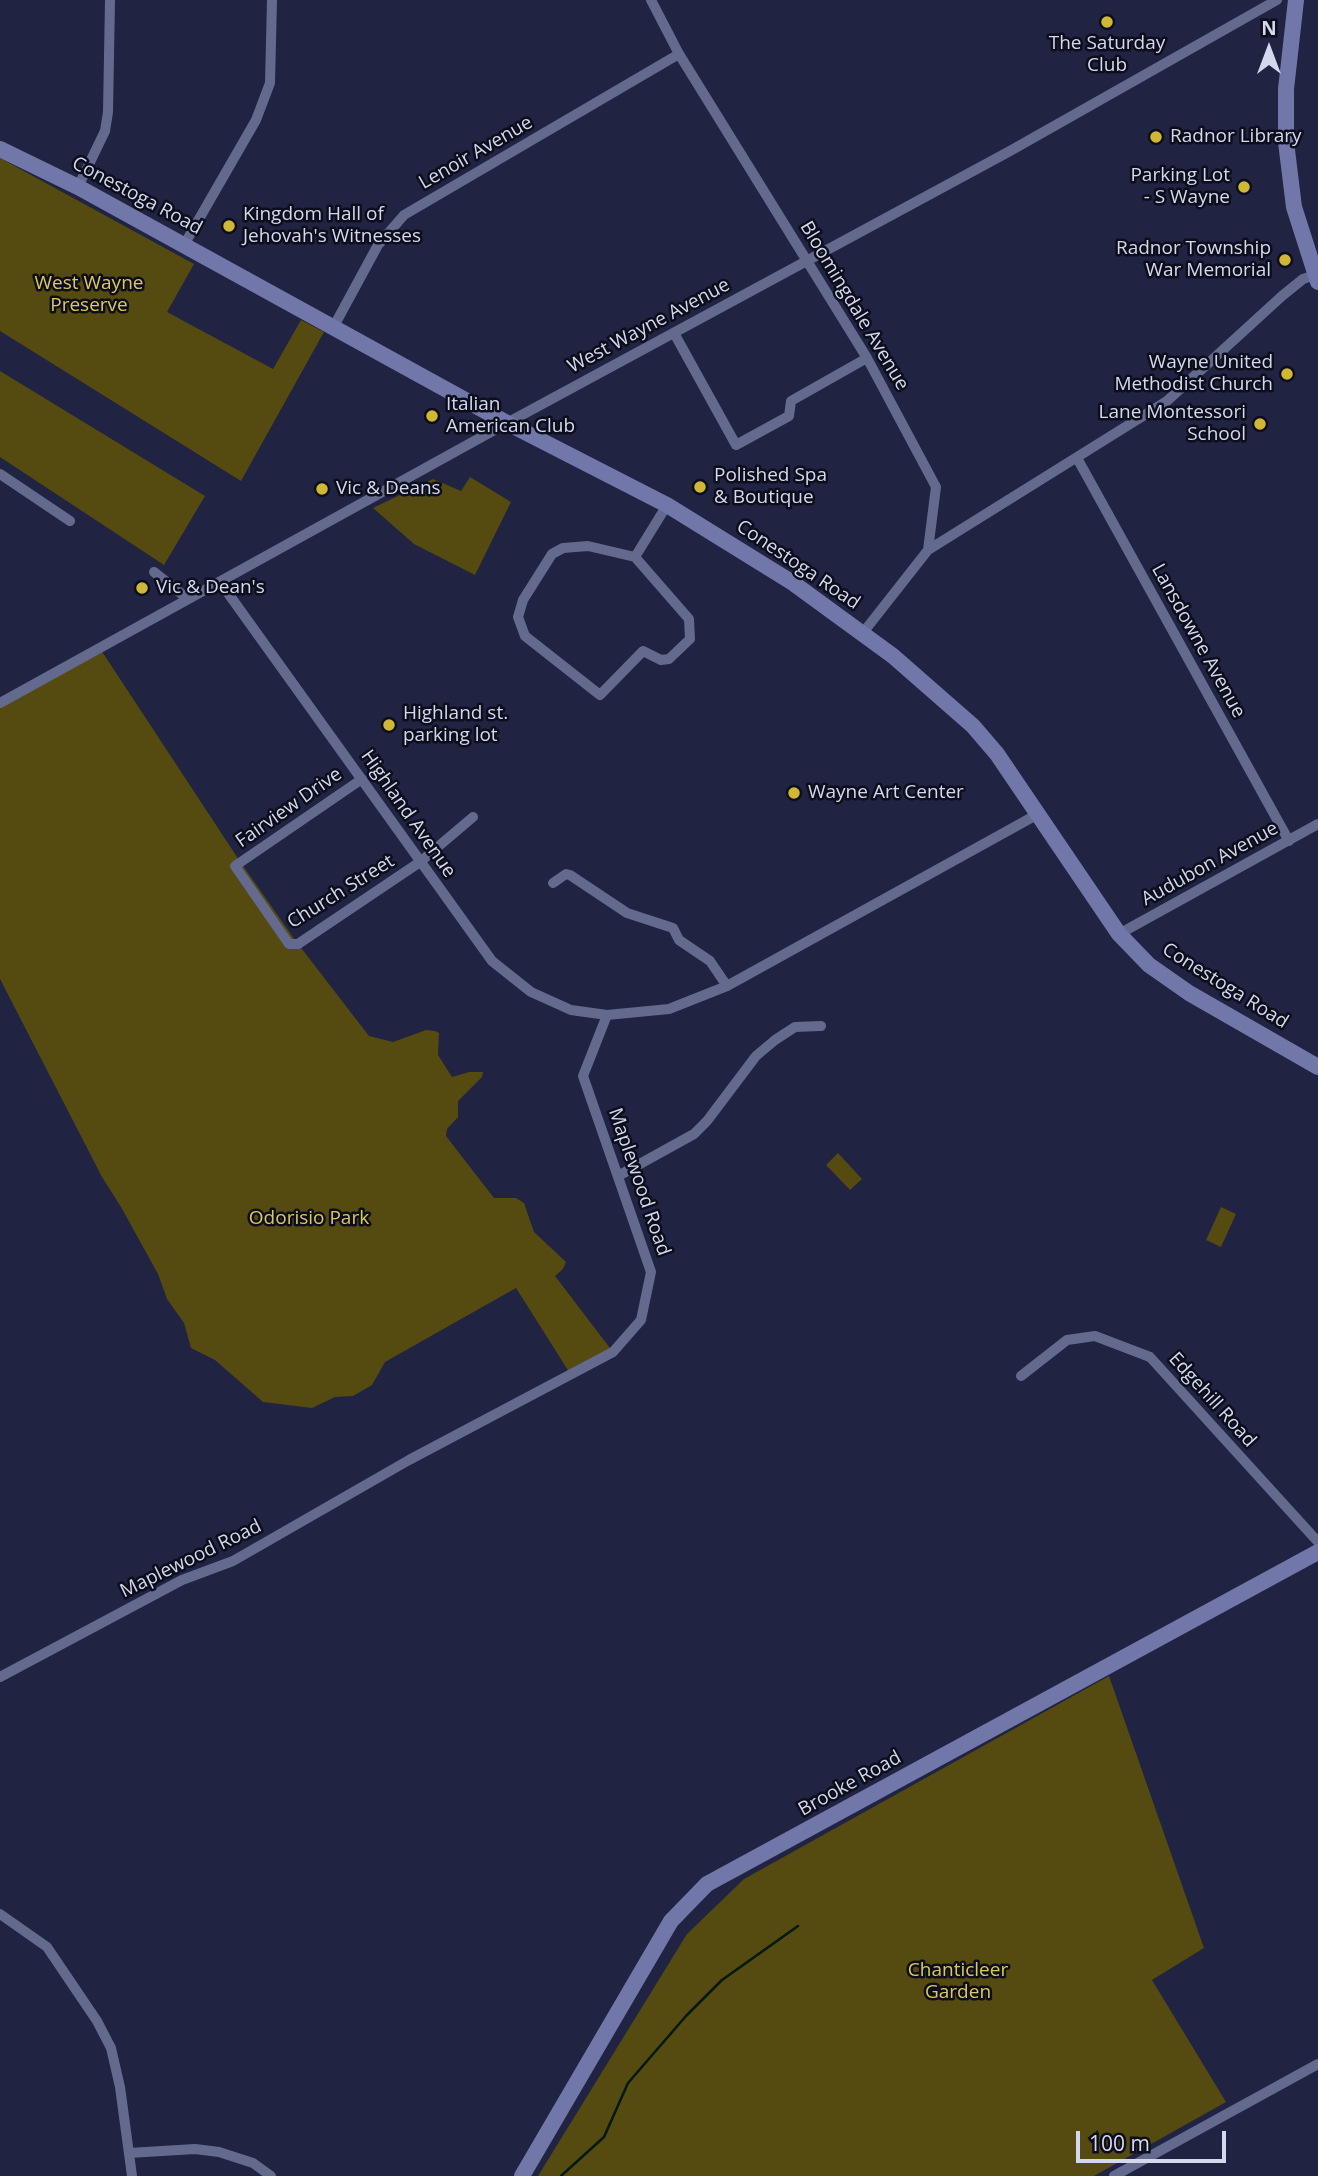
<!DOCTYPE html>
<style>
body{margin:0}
#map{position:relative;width:1318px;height:2176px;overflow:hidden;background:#202342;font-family:"Open Sans",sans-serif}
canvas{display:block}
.north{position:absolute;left:1234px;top:14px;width:70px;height:70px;-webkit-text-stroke:5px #0c0e1c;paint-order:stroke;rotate:0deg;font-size:19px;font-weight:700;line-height:28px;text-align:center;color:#d4d8ed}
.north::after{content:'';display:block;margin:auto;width:24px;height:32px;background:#d4d8ed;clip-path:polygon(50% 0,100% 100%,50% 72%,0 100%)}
.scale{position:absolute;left:1076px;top:2131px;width:150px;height:32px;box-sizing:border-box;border:4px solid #d4d8ed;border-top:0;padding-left:9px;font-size:21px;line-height:24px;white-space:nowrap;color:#d4d8ed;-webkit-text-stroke:5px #0c0e1c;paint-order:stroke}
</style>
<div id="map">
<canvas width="1318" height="2176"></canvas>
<div class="north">N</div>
<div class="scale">100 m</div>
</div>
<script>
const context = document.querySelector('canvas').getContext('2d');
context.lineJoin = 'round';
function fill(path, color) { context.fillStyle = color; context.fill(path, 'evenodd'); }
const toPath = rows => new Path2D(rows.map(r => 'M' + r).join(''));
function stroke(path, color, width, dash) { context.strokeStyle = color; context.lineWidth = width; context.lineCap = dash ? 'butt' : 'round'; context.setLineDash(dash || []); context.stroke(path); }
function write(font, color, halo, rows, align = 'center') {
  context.font = font + ' "Open Sans",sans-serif'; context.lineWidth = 5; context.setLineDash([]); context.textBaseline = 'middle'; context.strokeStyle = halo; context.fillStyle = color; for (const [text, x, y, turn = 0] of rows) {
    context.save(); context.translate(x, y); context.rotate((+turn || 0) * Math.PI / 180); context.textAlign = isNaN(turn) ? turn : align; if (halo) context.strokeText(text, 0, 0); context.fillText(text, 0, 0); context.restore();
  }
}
fill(toPath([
 [0,158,194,264,167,312,273,369,301,320,324,332,241,481,0,331],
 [0,371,205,496,164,565,0,457],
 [470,477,511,502,475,575,414,544,373,508,433,479,461,491],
 [99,647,241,863,295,940,369,1036,393,1042,426,1030,435,1031,439,1033,438,1055,452,1077,469,1072,483,1072,482,1077,458,1101,458,1117,447,1129,446,1136,494,1198,516,1198,524,1203,534,1232,566,1262,563,1269,555,1276,613,1352,571,1375,516,1288,385,1362,372,1385,353,1396,335,1397,312,1408,263,1402,215,1360,191,1348,184,1323,167,1299,158,1274,121,1207,102,1177,0,979,0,703],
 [838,1153,862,1179,850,1190,826,1165],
 [1221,1207,1236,1214,1221,1247,1206,1240],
 [1109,1676,1204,1948,1152,1980,1226,2102,1094,2176,538,2176,687,1934,744,1879]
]), '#554a0f');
stroke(toPath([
 [561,2176,604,2137,628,2083,686,2016,722,1980,798,1926]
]), '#031a0e', 2.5);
stroke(toPath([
 [651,0,679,54,867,358,936,487,928,550,862,634],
 [78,187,105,131,108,112,110,0],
 [184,245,256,120,270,83,272,0],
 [334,326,378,245,404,215,679,54],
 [674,333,736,445,789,416,791,401,867,358],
 [1077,458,1289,841],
 [0,474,70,521],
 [928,550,1167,401,1282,296,1303,279,1315,275],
 [635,557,689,619,690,639,669,659,661,660,643,651,600,695,525,636,518,617,523,600,552,554,563,548,588,546,635,557,667,505],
 [154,572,188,599],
 [220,582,492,961,531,992,571,1010,607,1015],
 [0,703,507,423,1010,151,1277,0],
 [362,779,235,866,289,944,298,944,420,862,473,817],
 [553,883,566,874,570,875,627,913,673,928,679,940,710,961,727,986],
 [1119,934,1318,824],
 [618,1176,694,1134,707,1121,756,1056,775,1040,795,1027,821,1026],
 [1021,1376,1067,1340,1095,1336,1150,1357,1318,1542],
 [0,1677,182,1580,233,1561,409,1460,613,1352,641,1320,651,1272,583,1076,607,1015,669,1009,727,986,1038,814],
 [0,1914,47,1947,97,2021,111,2048,120,2087,132,2176],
 [129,2153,195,2149,219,2152,253,2163,271,2176],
 [1114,2176,1318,2064]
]), '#64698e', 10);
stroke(toPath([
 [1296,0,1286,89,1286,142,1294,207,1318,282],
 [0,149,78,187,507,423,667,505,793,583,893,656,973,726,997,754,1119,934,1149,965,1189,993,1318,1067],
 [522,2176,671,1921,707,1884,1318,1552]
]), '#7177a8', 16);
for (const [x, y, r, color] of [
 [1107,22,7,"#d0b736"],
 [1156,137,7,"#d0b736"],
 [1244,187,7,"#d0b736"],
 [229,226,7,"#d0b736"],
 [1285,260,7,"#d0b736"],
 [1287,374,7,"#d0b736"],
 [432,416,7,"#d0b736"],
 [1260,424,7,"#d0b736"],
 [700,487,7,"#d0b736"],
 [322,489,7,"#d0b736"],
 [142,588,7,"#d0b736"],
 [389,725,7,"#d0b736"],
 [794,793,7,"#d0b736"]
]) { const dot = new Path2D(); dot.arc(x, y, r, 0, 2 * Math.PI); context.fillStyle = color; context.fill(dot); stroke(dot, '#0c0e1c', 2.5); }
write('19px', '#d4d8ed', '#0c0e1c', [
 ["The Saturday",1107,44,"center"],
 ["Club",1107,66,"center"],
 ["Radnor Library",1170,137],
 ["Parking Lot",1230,176,"right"],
 ["- S Wayne",1230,198,"right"],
 ["Kingdom Hall of",243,215],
 ["Jehovah's Witnesses",243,237],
 ["Radnor Township",1271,249,"right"],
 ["War Memorial",1271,271,"right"],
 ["Wayne United",1273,363,"right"],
 ["Methodist Church",1273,385,"right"],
 ["Italian",446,405],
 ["American Club",446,427],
 ["Lane Montessori",1246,413,"right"],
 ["School",1246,435,"right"],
 ["Polished Spa",714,476],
 ["& Boutique",714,498],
 ["Vic & Deans",336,489],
 ["Vic & Dean's",156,588],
 ["Highland st.",403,714],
 ["parking lot",403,736],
 ["Wayne Art Center",808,793]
], 'left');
write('19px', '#d4d8ed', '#0c0e1c', [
 ["Lenoir Avenue",476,153,-30],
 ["Conestoga Road",137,196,28],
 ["Bloomingdale Avenue",854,306,59],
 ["West Wayne Avenue",649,326,-28],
 ["Conestoga Road",798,565,34],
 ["Lansdowne Avenue",1198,641,61],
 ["Fairview Drive",289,808,-35],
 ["Highland Avenue",408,814,55],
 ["Audubon Avenue",1210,864,-29],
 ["Church Street",341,892,-32],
 ["Conestoga Road",1225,986,32],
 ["Maplewood Road",639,1182,71],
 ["Edgehill Road",1212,1400,48],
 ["Maplewood Road",191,1559,-26],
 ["Brooke Road",850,1784,-29]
]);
write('19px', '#dec85a', '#0c0e1c', [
 ["West Wayne",89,284],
 ["Preserve",89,306],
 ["Odorisio Park",309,1219],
 ["Chanticleer",958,1971],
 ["Garden",958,1993]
]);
</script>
